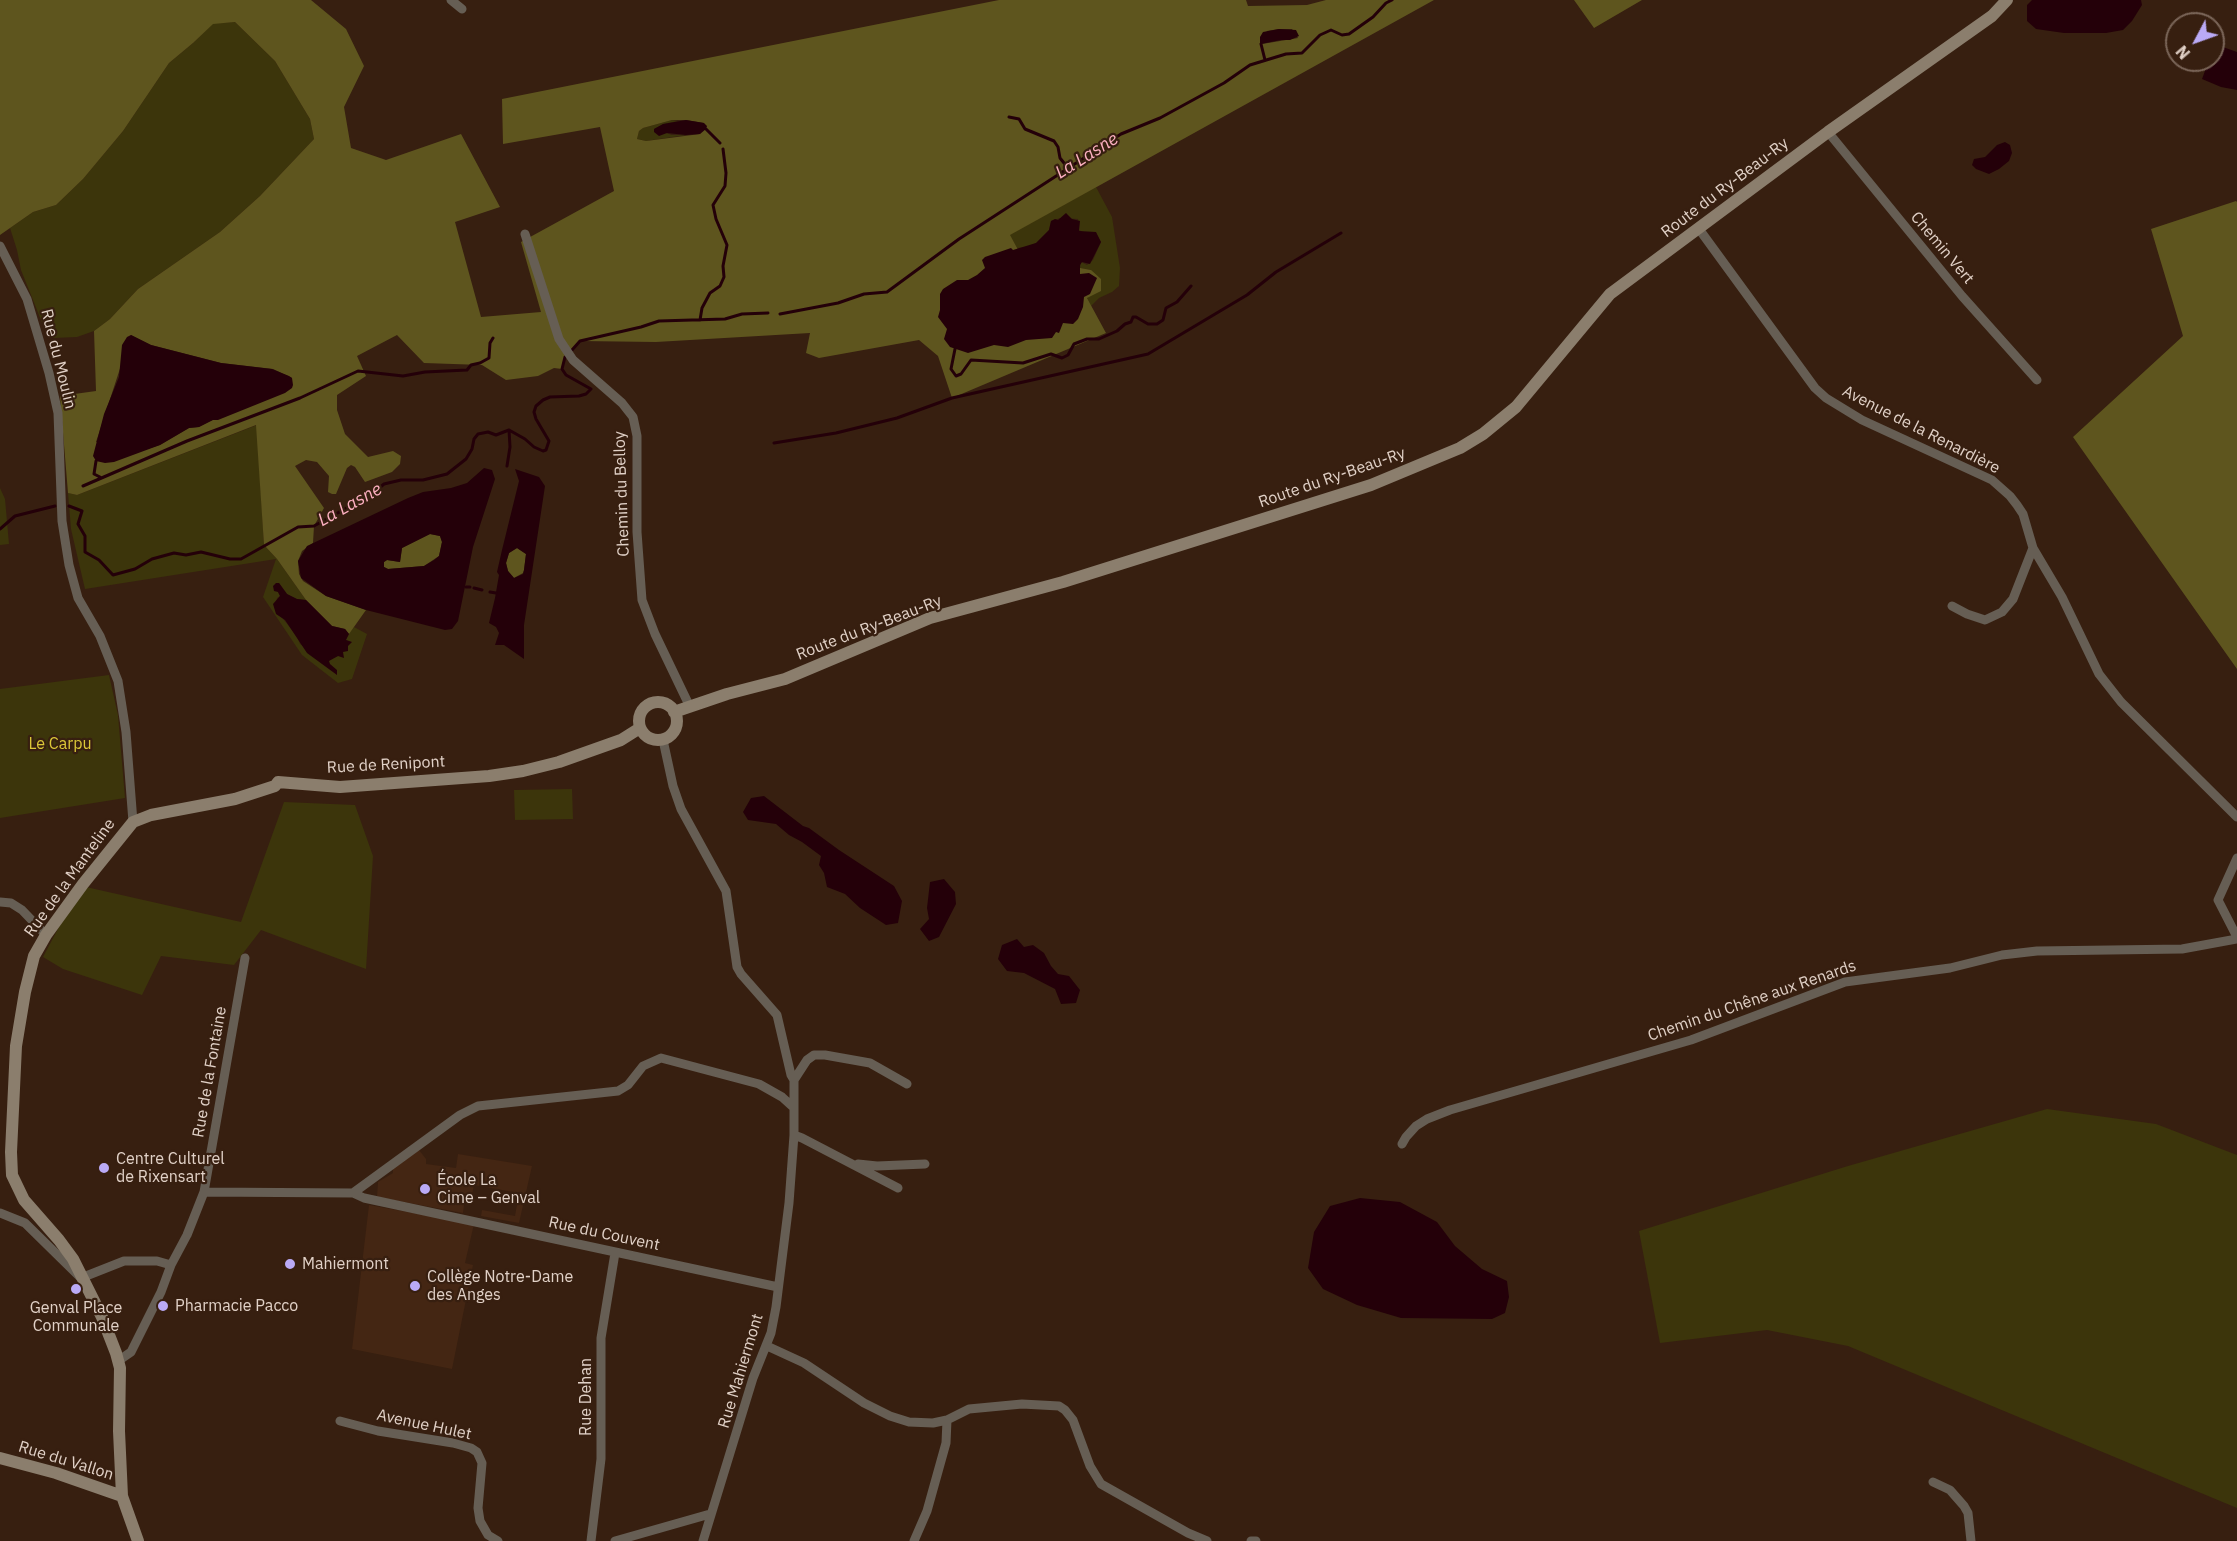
<!DOCTYPE html>
<meta charset="utf-8">
<style>
body{margin:0}
#map{position:relative;width:2237px;height:1541px;overflow:hidden;background:#371f10;font-family:"IBM Plex Sans",sans-serif}
canvas{display:block}
.north{position:absolute;left:2165px;top:12px;width:60px;height:60px;box-sizing:border-box;background:#371f10;border:2px solid #7b6659;border-radius:50%;rotate:229deg;font-size:16px;font-weight:700;line-height:24px;text-align:center;color:#e1d1c7}
.north::after{content:'';display:block;margin:auto;width:21px;height:27px;background:#baaaf6;clip-path:polygon(50% 0,100% 100%,50% 72%,0 100%)}
</style>
<div id="map">
<canvas width="2237" height="1541"></canvas>
<div class="north">N</div>
</div>
<script>
const context = document.querySelector('canvas').getContext('2d');
context.lineJoin = 'round';
function fill(path, color) { context.fillStyle = color; context.fill(path, 'evenodd'); }
const toPath = rows => new Path2D(rows.map(r => 'M' + r).join(''));
function stroke(path, color, width, dash) { context.strokeStyle = color; context.lineWidth = width; context.lineCap = dash ? 'butt' : 'round'; context.setLineDash(dash || []); context.stroke(path); }
function write(font, color, halo, rows, align = 'center') {
  context.font = font + ' "IBM Plex Sans",sans-serif'; context.lineWidth = 4.5; context.setLineDash([]); context.textBaseline = 'middle'; context.strokeStyle = halo; context.fillStyle = color; for (const [text, x, y, turn = 0] of rows) {
    context.save(); context.translate(x, y); context.rotate((+turn || 0) * Math.PI / 180); context.textAlign = isNaN(turn) ? turn : align; if (halo) context.strokeText(text, 0, 0); context.fillText(text, 0, 0); context.restore();
  }
}
fill(toPath([
 [419,1150,426,1159,426,1164,456,1168,458,1154,532,1166,519,1223,481,1216,482,1210,515,1216,519,1193,474,1185,471,1199,465,1198,463,1213,377,1197,378,1182,393,1173,393,1168],
 [369,1205,474,1224,465,1263,473,1265,452,1369,352,1349]
]), '#442613');
fill(toPath([
 [235,22,275,61,310,119,314,139,260,196,220,232,138,289,110,319,94,331,77,337,53,338,47,335,21,270,17,250,10,228,33,212,56,205,83,179,123,131,169,63,193,43,213,23],
 [672,120,678,121,664,124,654,129,672,135,686,135,646,141,637,139,639,131,643,128],
 [1096,187,1112,217,1120,268,1119,286,1112,292,1099,298,1091,306,1087,298,1091,270,1080,268,1081,262,1087,265,1093,260,1101,242,1096,233,1083,232,1079,230,1078,219,1060,218,1051,221,1049,230,1036,243,1027,247,1017,248,1009,235],
 [257,425,264,545,277,559,306,600,297,599,287,594,279,583,278,592,280,596,277,598,275,609,297,636,300,644,329,664,328,660,338,656,351,642,346,640,346,637,354,627,367,634,352,679,338,683,302,655,263,597,276,559,85,589,71,529,68,493,77,495],
 [0,488,5,499,9,544,0,545],
 [109,675,118,715,125,798,0,818,0,689],
 [572,789,573,819,515,820,514,790],
 [284,802,355,805,373,856,366,969,261,930,234,965,161,956,142,995,63,969,43,957,60,925,86,887,241,922],
 [2047,1109,2156,1124,2237,1155,2237,1508,1848,1346,1767,1330,1660,1343,1639,1231,1848,1166]
]), '#3c350b');
fill(toPath([
 [0,0,311,0,346,29,364,66,344,107,351,148,386,160,461,134,500,207,455,222,481,317,541,312,521,242,614,191,600,127,503,144,502,99,999,0,1246,0,1248,6,1307,5,1326,0,1434,0,1010,235,1022,257,1091,270,1101,279,1101,291,1087,298,1106,333,952,398,938,356,919,340,819,358,806,353,810,333,656,342,580,341,565,358,562,369,554,368,538,376,506,380,482,365,424,363,397,335,357,356,366,376,337,395,337,410,345,434,368,457,393,451,401,456,400,464,392,472,365,482,355,467,351,465,347,468,336,494,332,494,328,492,329,476,317,462,306,460,295,466,324,508,314,526,313,543,302,551,298,561,299,574,303,581,326,596,366,610,349,634,345,629,332,626,306,600,277,559,264,545,256,425,77,495,68,493,60,396,96,391,94,331,110,319,138,289,220,232,260,196,314,139,310,119,275,61,235,22,213,24,193,43,169,63,123,131,83,179,56,205,33,212,0,235],
 [1279,29,1292,29,1298,38,1262,44,1267,31],
 [672,120,686,120,704,123,700,134,646,141,637,139,639,131,643,128],
 [131,335,151,345,221,363,273,369,292,378,199,427,189,428,160,445,144,450,96,442],
 [1574,0,1642,0,1594,28],
 [2236,201,2237,202,2237,669,2073,437,2183,336,2151,229],
 [430,534,440,536,442,542,439,556,424,566,388,569,384,567,384,562,387,560,400,562,402,548],
 [517,548,526,554,524,570,523,573,514,578,508,571,506,563,509,553]
]), '#5e551e');
fill(toPath([
 [2032,0,2141,0,2142,5,2132,21,2123,30,2106,33,2064,33,2036,29,2027,21,2027,5],
 [1279,29,1296,30,1299,36,1290,40,1281,40,1261,44,1260,43,1260,37,1263,32],
 [2220,46,2237,52,2237,90,2221,87,2202,79,2209,60,2213,60,2213,53,2218,54],
 [686,120,704,123,707,126,706,129,700,134,686,135,667,133,659,136,654,132,654,129,663,124],
 [2005,142,2010,145,2012,153,2009,161,1999,169,1989,174,1976,169,1972,165,1974,159,1985,157,1997,145],
 [1066,213,1072,219,1080,221,1079,231,1096,232,1101,242,1090,264,1082,262,1080,265,1080,274,1089,273,1097,278,1090,294,1084,297,1083,307,1078,319,1073,324,1063,323,1059,333,1056,332,1052,338,1026,340,1008,347,994,345,968,353,950,347,944,339,947,329,938,317,940,310,940,294,943,289,957,280,968,280,977,275,985,268,982,260,985,257,1011,248,1013,250,1036,243,1049,230,1051,221,1055,219,1058,220],
 [131,335,151,345,221,363,272,369,289,376,292,378,293,385,292,388,285,393,218,420,213,420,199,427,189,428,160,445,114,462,105,463,96,461,93,456,104,414,119,377,122,345,127,337],
 [484,468,492,470,495,479,473,547,458,621,452,629,445,630,366,610,326,596,301,578,298,561,307,546,408,498,423,492,451,488,467,483],
 [430,534,440,536,442,542,439,556,434,560,424,566,388,569,384,567,384,562,387,560,400,562,402,548],
 [515,469,539,477,545,486,524,625,524,659,504,645,495,645,499,633,496,627,489,623,495,598,499,575,497,572,502,550,519,481],
 [517,548,526,554,524,570,523,574,514,578,508,571,506,563,509,553],
 [276,583,279,583,287,594,297,599,306,600,332,626,345,629,349,634,346,640,352,642,348,646,348,651,343,652,344,658,338,656,329,661,330,664,337,670,337,675,307,653,285,620,276,614,273,604,280,596,278,592,274,591,273,586],
 [764,796,803,826,809,828,839,850,894,886,902,901,898,923,886,925,860,908,845,894,827,887,824,873,819,865,821,856,802,842,789,835,776,824,748,820,743,812,751,798],
 [944,879,955,892,956,904,939,937,929,941,920,929,929,919,927,908,930,882],
 [1017,939,1024,947,1033,945,1044,953,1051,966,1058,974,1069,976,1080,990,1076,1003,1061,1004,1055,989,1024,973,1007,971,998,959,1002,945],
 [1360,1198,1400,1202,1437,1222,1455,1246,1482,1269,1507,1281,1509,1297,1505,1313,1492,1319,1401,1318,1357,1305,1323,1289,1308,1268,1314,1232,1330,1206]
]), '#240009');
stroke(toPath([
 [1261,44,1265,60],
 [1009,117,1019,119,1025,129,1054,141,1058,147,1060,158,1068,168],
 [706,129,720,143],
 [780,314,838,303,864,294,887,292,959,239,1121,134,1160,118,1224,83,1250,65,1286,54,1302,53,1320,35,1331,30,1342,35,1349,34,1373,17,1386,3,1392,0],
 [700,320,702,308,710,293,720,286,724,277,723,266,727,245,716,219,713,205,725,186,726,173,723,149],
 [955,349,951,369,956,376,961,374,971,360,1023,363,1051,354,1062,358,1068,355,1074,344,1087,339,1099,339,1117,331,1125,324,1131,322,1133,317,1136,317,1148,324,1157,324,1163,320,1166,308,1177,302,1191,286],
 [572,350,580,341,641,327,659,321,725,319,742,314,768,313],
 [774,443,836,433,897,418,952,398,1148,354,1247,295,1276,272,1341,233],
 [96,461,94,474,100,477],
 [507,466,510,447,509,430],
 [83,486,187,441,300,398,358,371,403,376,425,372,467,370,471,365,480,363,489,358,490,343,493,338],
 [69,506,82,511,78,524,85,536,85,552,99,560,113,575,135,569,152,559,174,553,186,555,201,552,230,559,241,559,298,527,314,526,372,494,384,484,401,480,423,480,447,474,466,459,472,449,474,439,478,434,488,432,496,435,509,430,525,439,534,447,543,451,546,450,549,441,536,419,534,412,536,406,543,400,550,397,579,396,586,394,591,389,566,375,562,369,565,357],
 [0,529,15,516,55,506],
 [466,587,470,587],
 [474,588,482,590],
 [490,592,496,593]
]), '#240009', 3);
stroke(toPath([
 [451,0,462,9],
 [1828,132,1962,296,2037,380],
 [1699,229,1815,388,1826,398,1862,420,1992,480,2010,496,2017,505,2023,514,2033,548,2013,599,2002,612,1985,620,1967,614,1952,606],
 [525,234,559,339,573,360,622,403,633,417,637,436,637,532,642,600,655,634,690,707],
 [0,246,27,299,49,373,58,413,62,521,69,565,78,598,100,636,118,681,126,732,133,822],
 [2033,548,2062,597,2099,674,2121,702,2237,817],
 [663,740,673,786,681,809,726,891,737,967,741,974,777,1015,791,1075,794,1080,794,1135,789,1203,776,1307,771,1333,753,1378,703,1541],
 [2237,858,2218,900,2237,937],
 [0,902,11,903,22,910,46,935],
 [794,1080,807,1060,814,1055,825,1055,870,1063,907,1084],
 [794,1135,802,1138,898,1188],
 [1402,1144,1406,1137,1416,1126,1427,1119,1450,1110,1691,1040,1845,982,1950,968,2002,955,2037,951,2182,949,2237,939],
 [858,1164,877,1166,925,1164],
 [204,1192,353,1193,460,1115,478,1106,618,1091,628,1085,643,1066,661,1058,759,1084,782,1097,793,1107],
 [353,1193,364,1198,778,1287],
 [0,1213,25,1223,81,1278,124,1261,157,1261,171,1265],
 [767,1346,804,1363,864,1403,890,1416,909,1422,933,1423,947,1420,969,1409,1022,1404,1059,1406,1065,1410,1073,1420,1090,1466,1101,1484,1188,1533,1207,1541],
 [118,1361,131,1352,161,1292,171,1265,187,1235,204,1192,245,958],
 [340,1421,378,1431,453,1443,471,1448,477,1452,482,1463,478,1508,480,1521,488,1535,498,1541],
 [1933,1482,1950,1490,1964,1506,1968,1513,1971,1541],
 [591,1541,601,1459,601,1338,615,1253],
 [615,1541,710,1514],
 [914,1541,927,1511,946,1443,947,1420],
 [1251,1541,1256,1541]
]), '#665e54', 9);
stroke(toPath([
 '639 721a19 19 0 1 1 38 0a19 19 0 1 1-38 0Z',
 [674,712,727,694,785,679,930,618,1063,582,1371,485,1460,448,1483,434,1516,407,1610,294,1828,132,1992,16,2007,0],
 [0,1458,56,1473,122,1496],
 [138,1541,122,1496,119,1431,120,1368,116,1353,102,1317,73,1259,59,1240,24,1200,12,1175,11,1152,16,1046,25,992,34,956,46,935,83,884,133,822,151,815,235,799,275,786,278,782,340,787,489,776,523,771,559,762,621,740,640,728]
]), '#8b7e6d', 12);
for (const [x, y, r, color] of [
 [104,1168,6,"#baaaf6"],
 [425,1189,6,"#baaaf6"],
 [290,1264,6,"#baaaf6"],
 [415,1286,6,"#baaaf6"],
 [76,1289,6,"#baaaf6"],
 [163,1306,6,"#baaaf6"]
]) { const dot = new Path2D(); dot.arc(x, y, r, 0, 2 * Math.PI); context.fillStyle = color; context.fill(dot); stroke(dot, '#371f10', 2); }
write('16px', '#e1d1c7', '#371f10', [
 ["Route du Ry-Beau-Ry",1725,188,-37],
 ["Chemin Vert",1942,248,50],
 ["Rue du Moulin",58,359,76],
 ["Avenue de la Renardière",1921,430,27],
 ["Route du Ry-Beau-Ry",1332,478,-19],
 ["Chemin du Belloy",622,494,-92],
 ["Route du Ry-Beau-Ry",869,628,-21],
 ["Rue de Renipont",386,765,-3],
 ["Rue de la Manteline",70,878,-54],
 ["Chemin du Chêne aux Renards",1752,1001,-19],
 ["Rue de la Fontaine",210,1072,-80],
 ["Rue du Couvent",604,1234,12],
 ["Rue Mahiermont",741,1371,-73],
 ["Rue Dehan",586,1397,-90],
 ["Avenue Hulet",424,1425,12],
 ["Rue du Vallon",66,1461,17]
]);
write('16px', '#dcc738', '#371f10', [
 ["Le Carpu",60,744]
]);
write('16px', '#e1d1c7', '#371f10', [
 ["Centre Culturel",116,1159],
 ["de Rixensart",116,1177],
 ["École La",437,1180],
 ["Cime – Genval",437,1198],
 ["Mahiermont",302,1264],
 ["Collège Notre-Dame",427,1277],
 ["des Anges",427,1295],
 ["Pharmacie Pacco",175,1306],
 ["Genval Place",76,1308,"center"],
 ["Communale",76,1326,"center"]
], 'left');
write('italic 18px', '#fdb0c1', '#371f10', [
 ["La Lasne",1087,156,-32],
 ["La Lasne",350,505,-29]
]);
</script>
